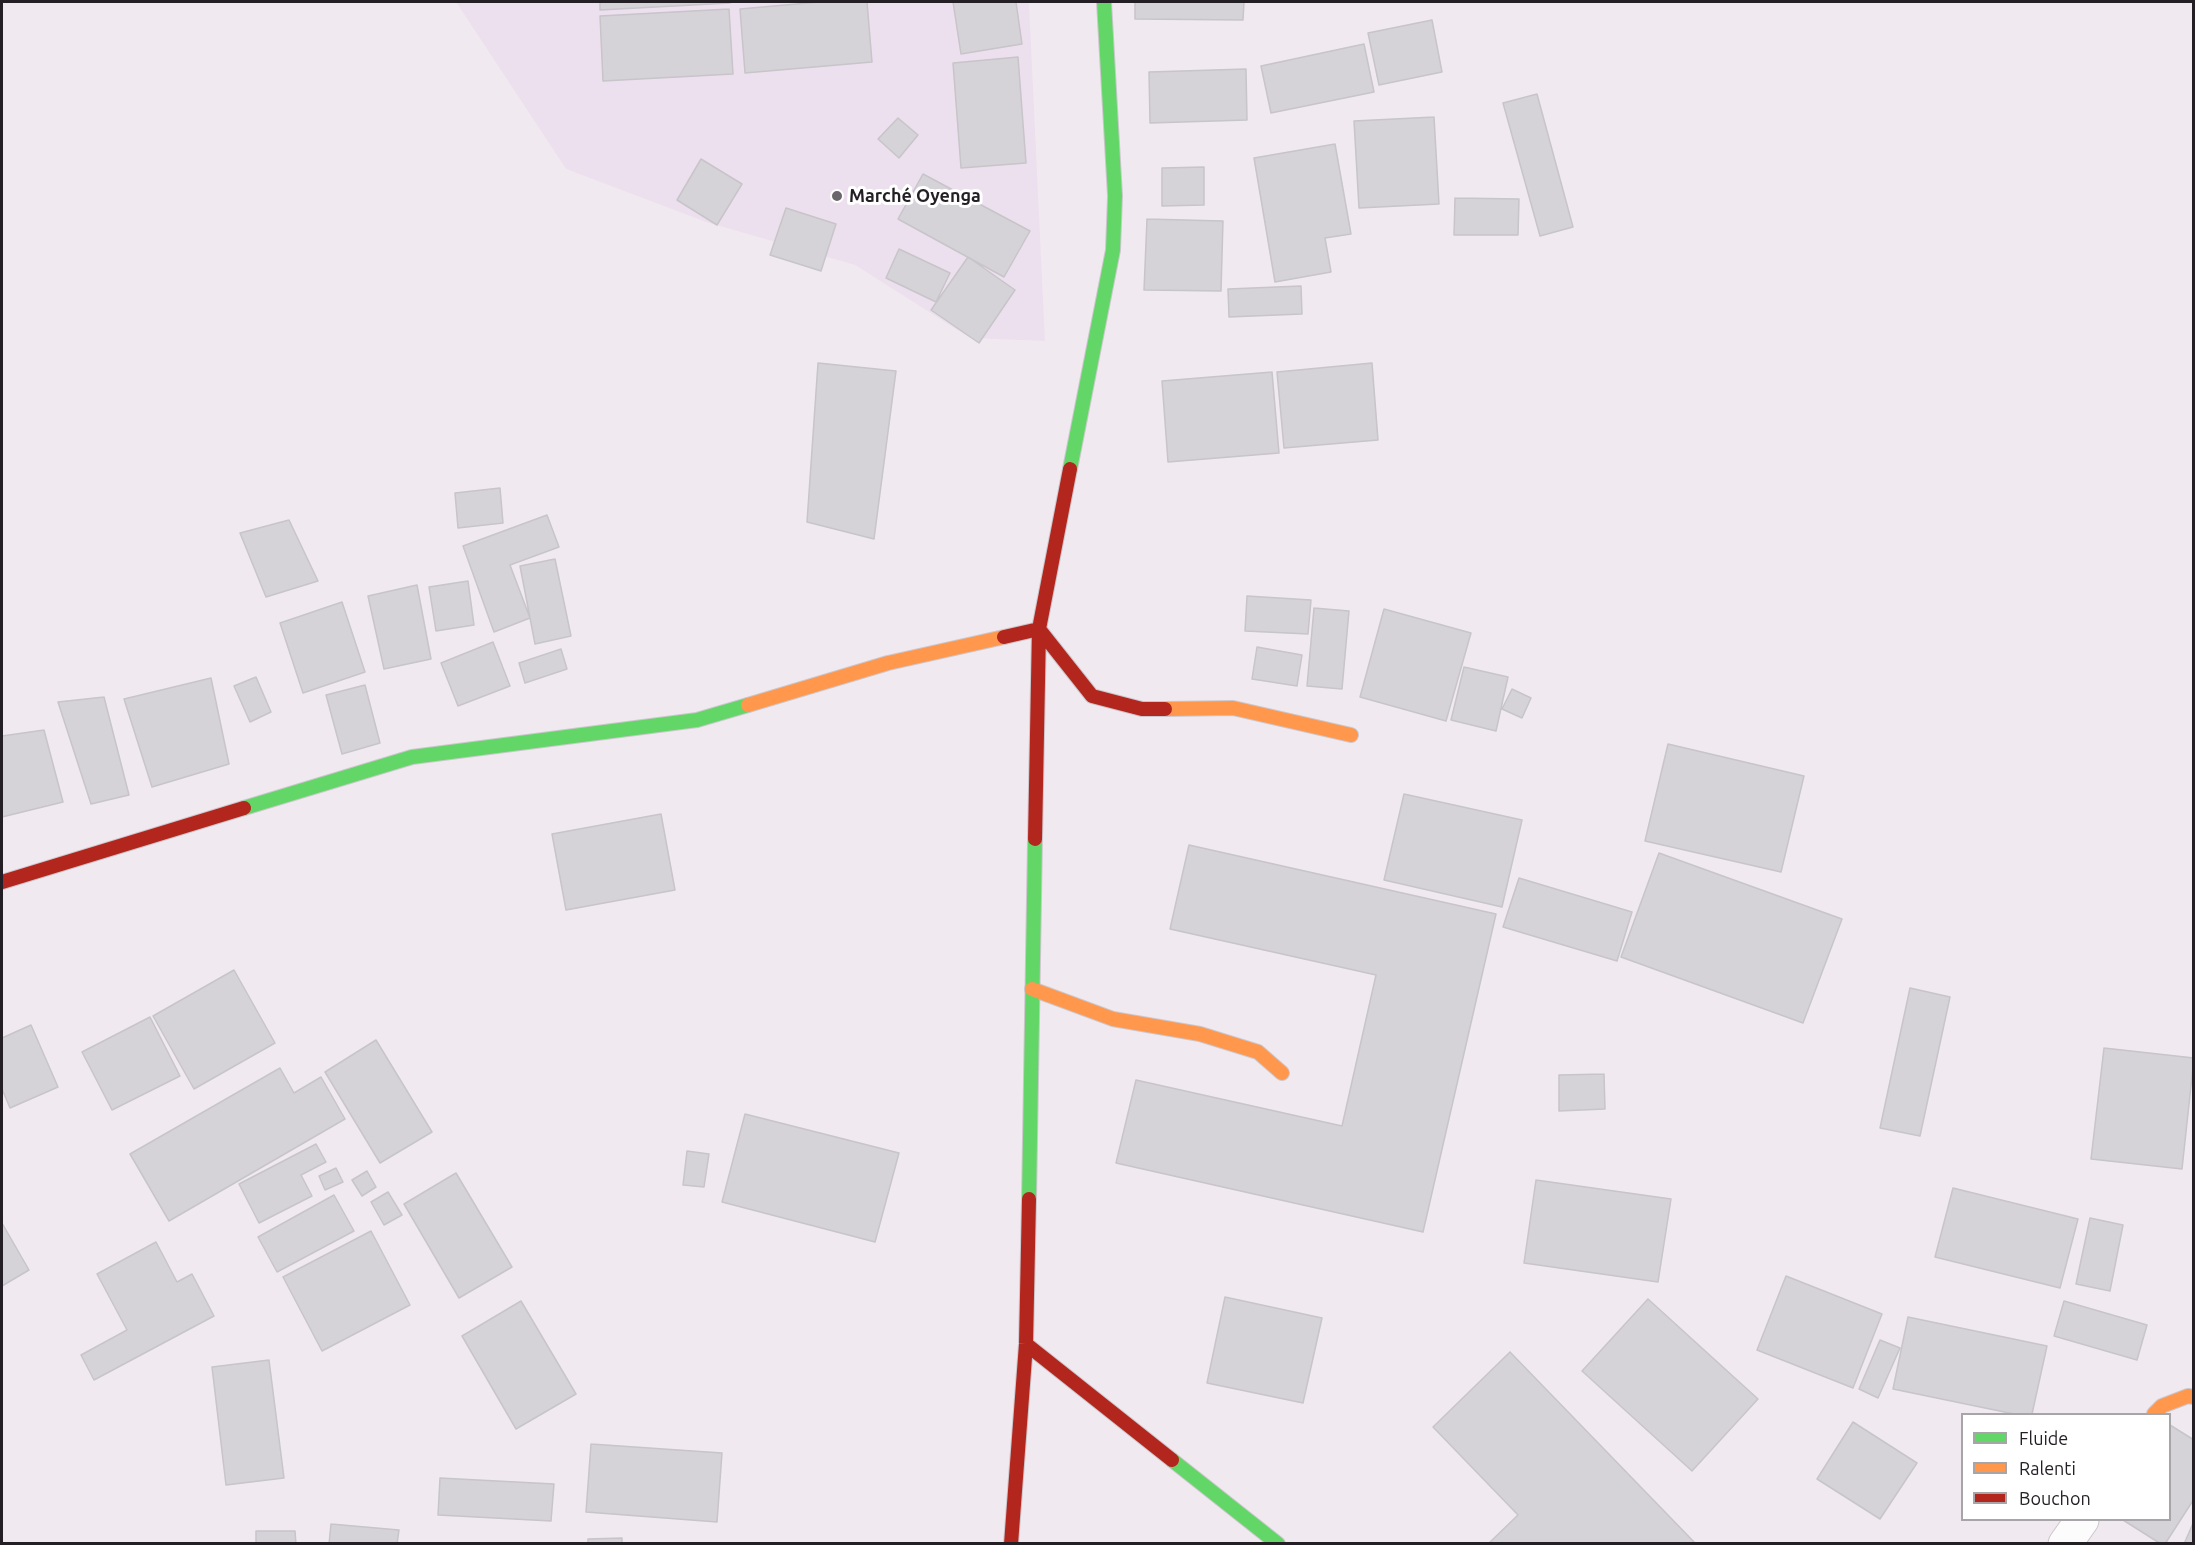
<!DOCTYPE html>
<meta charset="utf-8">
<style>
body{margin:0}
#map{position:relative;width:2195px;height:1545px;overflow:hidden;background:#f0eaf0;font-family:Ubuntu,sans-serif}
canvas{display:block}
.frame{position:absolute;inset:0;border:3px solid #231f24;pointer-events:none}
.legend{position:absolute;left:1961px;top:1413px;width:210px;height:108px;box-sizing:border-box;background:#fff;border:2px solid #a7a5a7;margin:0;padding:8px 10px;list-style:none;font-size:18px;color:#231f24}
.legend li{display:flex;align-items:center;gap:12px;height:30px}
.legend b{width:30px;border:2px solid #a7a5a7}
</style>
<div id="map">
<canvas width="2195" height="1545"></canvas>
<div class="frame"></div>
<ul class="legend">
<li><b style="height:8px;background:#63d668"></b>Fluide</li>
<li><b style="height:8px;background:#ff974d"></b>Ralenti</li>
<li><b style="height:8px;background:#b3261e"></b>Bouchon</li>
</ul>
</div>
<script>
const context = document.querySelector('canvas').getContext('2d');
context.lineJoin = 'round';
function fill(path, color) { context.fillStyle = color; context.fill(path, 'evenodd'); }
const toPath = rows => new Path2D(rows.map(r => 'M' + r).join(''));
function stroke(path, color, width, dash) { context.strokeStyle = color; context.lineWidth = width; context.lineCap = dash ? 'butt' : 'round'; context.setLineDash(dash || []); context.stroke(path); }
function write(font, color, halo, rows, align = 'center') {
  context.font = font + ' Ubuntu,sans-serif'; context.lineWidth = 6; context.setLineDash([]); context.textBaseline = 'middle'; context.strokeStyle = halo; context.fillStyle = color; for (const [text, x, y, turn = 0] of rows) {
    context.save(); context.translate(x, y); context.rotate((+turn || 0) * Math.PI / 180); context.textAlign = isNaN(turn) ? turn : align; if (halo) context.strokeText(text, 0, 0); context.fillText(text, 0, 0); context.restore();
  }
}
fill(toPath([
 [456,2,1029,2,1045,341,970,338,855,265,706,222,566,169]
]), '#ede0ee');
const building = toPath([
 [600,2,730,2,730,3,600,10,600,2],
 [819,2,867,2,872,62,745,73,740,9,819,2],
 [953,2,1016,2,1022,44,961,54,953,2],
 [1135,2,1244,2,1243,20,1135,19,1135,2],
 [729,9,733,74,603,81,600,16,729,9],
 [1432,20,1442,72,1379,85,1368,33,1432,20],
 [1364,44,1374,92,1271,113,1261,66,1364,44],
 [1018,57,1026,163,961,168,953,63,1018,57],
 [1246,69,1247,120,1150,123,1149,72,1246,69],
 [1537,94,1573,227,1540,236,1503,103,1537,94],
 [1434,117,1439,204,1359,208,1354,121,1434,117],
 [898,118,918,135,899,158,878,139,898,118],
 [1335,144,1351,234,1325,238,1331,272,1275,282,1254,158,1335,144],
 [701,159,742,184,717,225,677,200,701,159],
 [1204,167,1204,205,1162,206,1162,168,1204,167],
 [923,174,1030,231,1004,277,898,219,923,174],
 [1455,198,1519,199,1518,235,1454,235,1455,198],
 [786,208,836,224,821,271,770,255,786,208],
 [1147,219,1223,221,1221,291,1144,290,1147,219],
 [899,249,950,273,936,302,886,278,899,249],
 [968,257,1015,290,979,343,931,310,968,257],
 [1301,286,1302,314,1229,317,1228,289,1301,286],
 [818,363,896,371,874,539,807,522,818,363],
 [1372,363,1378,440,1284,448,1277,372,1372,363],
 [1272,372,1279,453,1168,462,1162,381,1272,372],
 [500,488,503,523,458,528,455,493,500,488],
 [547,515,559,547,510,565,530,618,494,632,463,546,547,515],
 [289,520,318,581,266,597,240,533,289,520],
 [555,559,571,636,535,644,520,566,555,559],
 [468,581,474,625,436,631,429,587,468,581],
 [417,585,431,659,384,669,368,596,417,585],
 [1247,596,1311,600,1308,634,1245,631,1247,596],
 [342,602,365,672,303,693,280,623,342,602],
 [1314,608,1349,611,1342,689,1307,686,1314,608],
 [1384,609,1471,633,1446,721,1360,697,1384,609],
 [493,642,510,686,458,706,441,663,493,642],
 [1257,647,1302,655,1297,686,1252,679,1257,647],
 [561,649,567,669,525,683,519,663,561,649],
 [1464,667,1508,677,1496,731,1451,720,1464,667],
 [256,677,271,712,250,722,234,686,256,677],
 [211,678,229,764,152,787,124,699,211,678],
 [365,685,380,743,342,754,326,695,365,685],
 [1512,689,1531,698,1522,718,1502,709,1512,689],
 [104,697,129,795,91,804,58,702,104,697],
 [44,730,63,802,2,817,2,736,44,730],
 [1668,744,1804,776,1781,872,1645,841,1668,744],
 [1404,794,1522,820,1502,907,1384,880,1404,794],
 [661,814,675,890,566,910,552,834,661,814],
 [1189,845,1496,914,1423,1232,1116,1163,1136,1080,1342,1126,1376,975,1170,929,1189,845],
 [1659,853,1842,919,1803,1023,1621,957,1659,853],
 [1519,878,1632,912,1617,961,1503,927,1519,878],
 [234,970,275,1043,194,1089,153,1016,234,970],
 [1910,988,1950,997,1920,1136,1880,1128,1910,988],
 [150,1017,180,1076,112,1110,82,1052,150,1017],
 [31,1025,58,1087,10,1108,2,1089,2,1038,31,1025],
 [376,1040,432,1132,380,1163,325,1072,376,1040],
 [2104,1048,2194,1058,2182,1169,2091,1159,2104,1048],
 [280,1068,294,1093,321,1077,345,1119,169,1221,130,1154,280,1068],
 [1604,1074,1605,1109,1559,1111,1559,1075,1604,1074],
 [745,1114,899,1153,875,1242,722,1202,745,1114],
 [316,1144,326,1162,301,1175,312,1196,259,1223,239,1184,316,1144],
 [687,1151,709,1154,704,1187,683,1185,687,1151],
 [336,1168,343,1182,325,1190,319,1176,336,1168],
 [367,1171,376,1187,362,1196,352,1180,367,1171],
 [456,1173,512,1267,459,1298,404,1204,456,1173],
 [1536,1180,1671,1199,1658,1282,1524,1263,1536,1180],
 [1953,1188,2078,1219,2060,1288,1935,1257,1953,1188],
 [388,1192,402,1215,384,1225,371,1202,388,1192],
 [334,1195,354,1231,277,1272,258,1237,334,1195],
 [2090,1218,2123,1225,2110,1291,2076,1284,2090,1218],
 [2,1223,29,1270,2,1286,2,1223],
 [371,1231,410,1305,322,1351,283,1277,371,1231],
 [156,1242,177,1282,192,1274,214,1316,94,1380,81,1355,127,1330,97,1274,156,1242],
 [1786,1276,1882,1314,1853,1388,1757,1350,1786,1276],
 [1225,1297,1322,1318,1303,1403,1207,1383,1225,1297],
 [1648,1299,1758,1399,1692,1471,1582,1371,1648,1299],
 [521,1301,576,1394,516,1429,462,1336,521,1301],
 [2064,1301,2147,1325,2137,1360,2054,1336,2064,1301],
 [1908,1317,2047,1346,2032,1414,2014,1414,1893,1389,1908,1317],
 [1880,1340,1900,1348,1878,1398,1859,1389,1880,1340],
 [1510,1352,1696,1544,1488,1544,1518,1515,1433,1427,1510,1352],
 [269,1360,284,1478,226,1485,212,1367,269,1360],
 [1853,1422,1917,1463,1880,1519,1817,1479,1853,1422],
 [2170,1425,2194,1440,2194,1499,2165,1544,2161,1544,2123,1520,2170,1520,2170,1425],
 [591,1444,722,1453,717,1522,586,1512,591,1444],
 [440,1478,554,1484,551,1521,438,1515,440,1478],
 [2194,1521,2194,1544,2184,1544,2194,1521],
 [331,1524,399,1530,397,1544,329,1544,331,1524],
 [256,1531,295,1531,296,1544,256,1544,256,1531],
 [622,1538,622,1544,588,1544,588,1539,622,1538]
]);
fill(building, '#d5d2d8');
stroke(building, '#c7c4ca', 1.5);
const street = toPath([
 [2065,1544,2082,1520]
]);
const fast = toPath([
 [1070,469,1113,250,1115,196,1104,2],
 [244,808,412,757,697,720,748,705],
 [1029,1199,1035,839],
 [1172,1460,1278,1544]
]);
const slow = toPath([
 [748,705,888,663,1004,637],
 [1165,709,1233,708,1351,735],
 [1032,989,1113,1019,1200,1034,1258,1052,1282,1073],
 [2154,1414,2162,1406,2188,1396,2194,1397]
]);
const jam = toPath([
 [1004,637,1039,629,1092,696,1142,709,1165,709],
 [1035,839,1039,629,1070,469],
 [2,882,244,808],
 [1026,1344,1172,1460],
 [1011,1544,1026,1344,1029,1199]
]);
stroke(street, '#ccc7cd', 35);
stroke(fast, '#ccc7cd', 16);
stroke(slow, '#ccc7cd', 16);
stroke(jam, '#ccc7cd', 16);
stroke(street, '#fdfcfd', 33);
stroke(fast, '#63d668', 14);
stroke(slow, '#ff974d', 14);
stroke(jam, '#b3261e', 14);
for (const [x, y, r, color] of [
 [837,196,6,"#6b666b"]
]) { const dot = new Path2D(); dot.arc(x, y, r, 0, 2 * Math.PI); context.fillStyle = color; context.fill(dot); stroke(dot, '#fff', 2); }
write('bold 18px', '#231f24', '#fff', [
 ["Marché Oyenga",849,196]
], 'left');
</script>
